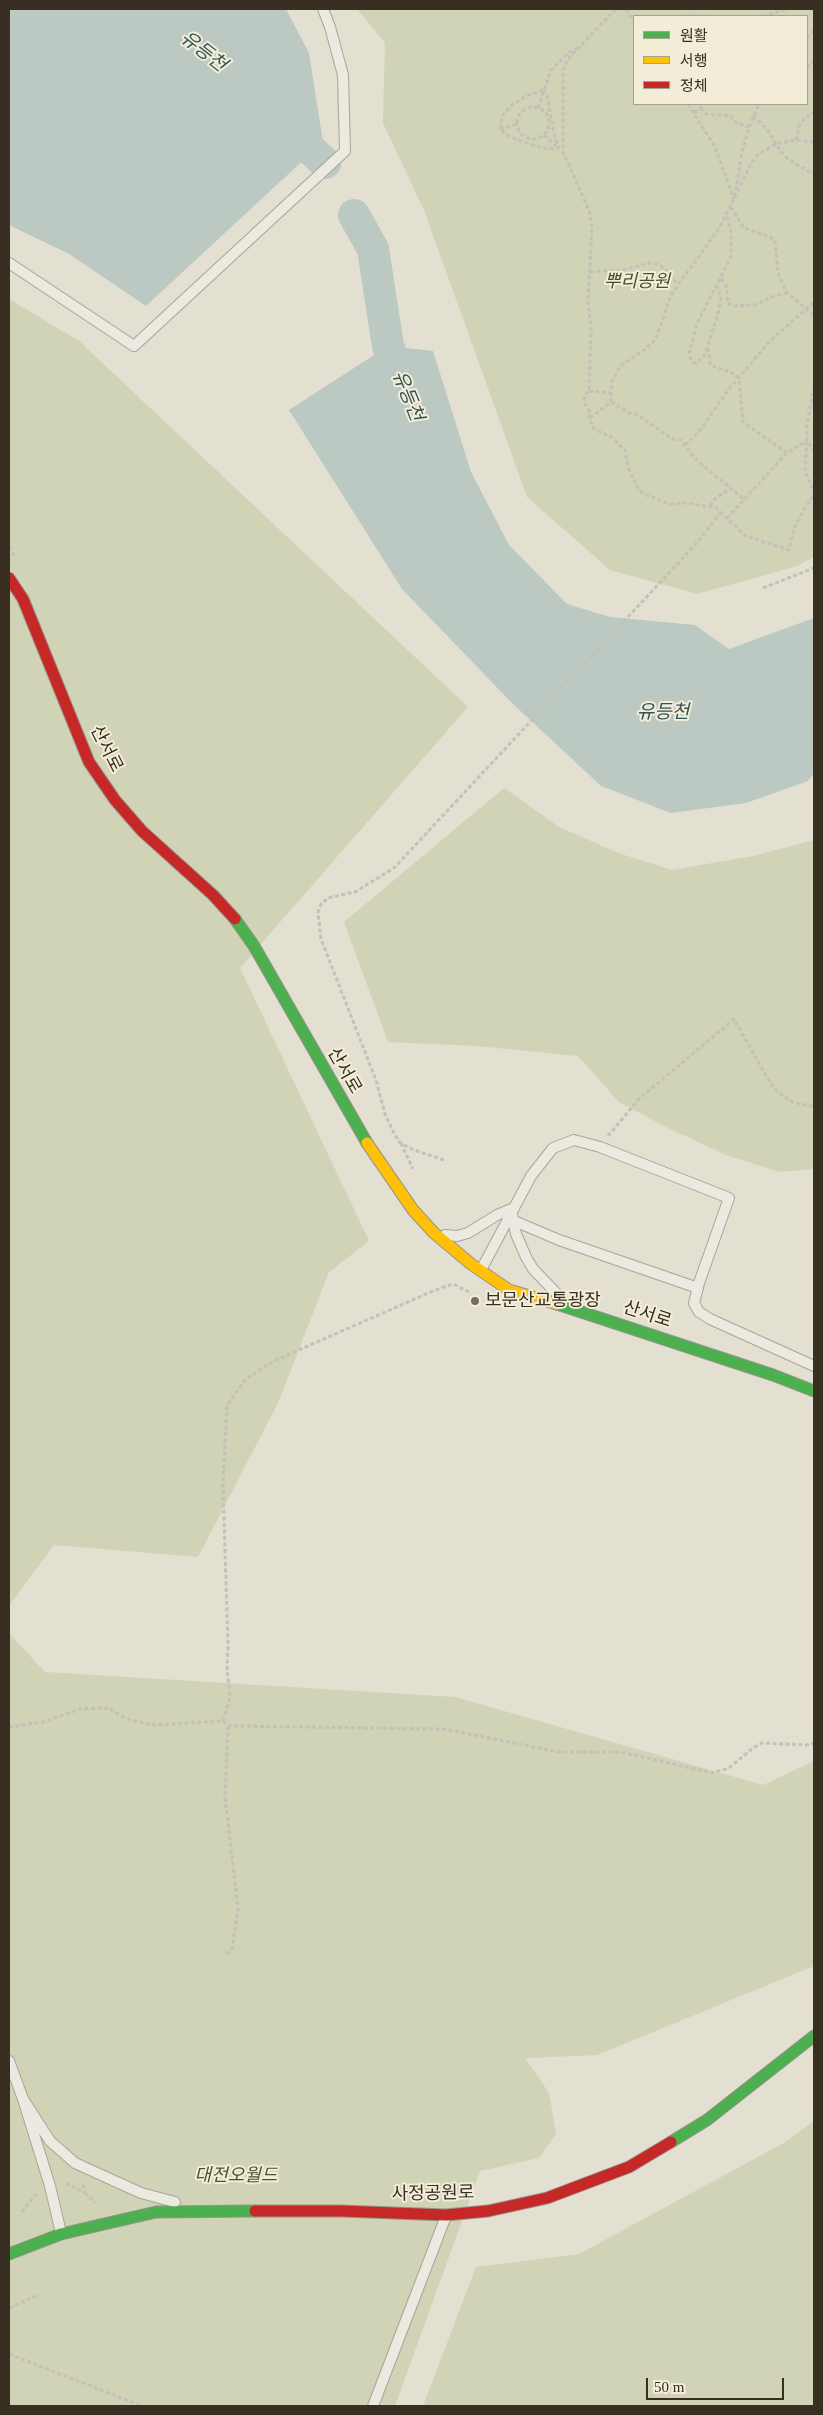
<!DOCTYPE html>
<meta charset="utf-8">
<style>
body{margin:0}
#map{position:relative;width:823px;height:2415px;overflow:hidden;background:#e3dfd1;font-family:"Times New Roman","Noto Sans KR",serif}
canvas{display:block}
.frame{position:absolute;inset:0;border:10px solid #382e21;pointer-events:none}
.legend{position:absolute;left:633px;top:15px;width:175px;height:90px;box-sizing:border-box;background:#f3edd8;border:1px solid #a8a18f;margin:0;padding:6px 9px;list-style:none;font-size:15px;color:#382e21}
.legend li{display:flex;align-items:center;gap:10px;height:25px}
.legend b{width:25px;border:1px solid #a8a18f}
.scale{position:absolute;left:646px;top:2378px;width:138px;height:22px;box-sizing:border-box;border:2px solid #382e21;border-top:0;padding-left:6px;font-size:15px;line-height:18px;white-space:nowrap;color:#382e21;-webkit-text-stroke:4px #f3edd8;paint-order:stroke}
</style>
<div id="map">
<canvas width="823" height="2415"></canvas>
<div class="frame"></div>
<ul class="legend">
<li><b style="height:6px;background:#4caf50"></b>원활</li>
<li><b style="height:6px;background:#ffc107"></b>서행</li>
<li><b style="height:6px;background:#c62828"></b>정체</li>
</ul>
<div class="scale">50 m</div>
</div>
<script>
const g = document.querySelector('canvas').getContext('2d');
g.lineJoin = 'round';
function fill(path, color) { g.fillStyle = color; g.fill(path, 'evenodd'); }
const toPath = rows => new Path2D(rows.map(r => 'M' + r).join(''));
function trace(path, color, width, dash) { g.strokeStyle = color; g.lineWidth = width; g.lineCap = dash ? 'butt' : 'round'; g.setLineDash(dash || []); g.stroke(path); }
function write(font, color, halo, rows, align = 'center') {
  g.font = font + ' "Times New Roman","Noto Sans KR",serif'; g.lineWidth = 4; g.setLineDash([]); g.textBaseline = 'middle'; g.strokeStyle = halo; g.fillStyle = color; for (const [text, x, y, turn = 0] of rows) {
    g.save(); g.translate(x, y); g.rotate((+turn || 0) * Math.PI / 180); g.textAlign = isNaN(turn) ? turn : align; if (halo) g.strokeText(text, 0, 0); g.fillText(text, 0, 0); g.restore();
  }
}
fill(toPath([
 [357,9,814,9,814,557,797,566,697,594,610,570,527,497,424,210,383,123,385,43],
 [634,16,807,16,807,104,634,104],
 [9,299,79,341,468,707,240,968,369,1241,329,1272,278,1403,198,1557,54,1545,9,1606],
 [504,788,559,827,618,853,672,870,753,856,814,840,814,1169,780,1172,726,1155,662,1125,619,1102,578,1056,477,1046,388,1042,344,922],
 [9,1633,45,1672,455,1697,763,1785,814,1761,814,1966,597,2055,525,2058,549,2093,556,2134,539,2158,480,2171,395,2406,9,2406],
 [814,2121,814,2406,423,2406,476,2267,579,2254,782,2144]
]), '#d0d3b5');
fill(toPath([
 [9,9,286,9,309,53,323,142,146,306,69,254,9,225],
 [388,346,433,351,471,472,509,545,567,604,610,617,695,625,729,649,814,618,814,773,808,781,746,803,671,813,601,786,512,703,402,589,289,410]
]), '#bbc9c2');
trace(toPath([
 [281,121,325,163],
 [354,215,373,249,388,346,402,387]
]), '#bbc9c2', 32);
const lane = toPath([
 [9,263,134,346,345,151,343,75,330,27,323,9],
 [512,1220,559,1240,698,1288],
 [445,1235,457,1236,468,1233,497,1215,511,1209,516,1234,526,1257,533,1269,559,1296],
 [481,1270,531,1176,553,1148,574,1140,600,1147,729,1198,699,1283,694,1303,699,1312,710,1319,814,1366],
 [9,2061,23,2099,50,2186,61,2233],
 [23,2099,50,2141,75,2163,141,2193,175,2202],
 [373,2406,446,2216]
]);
const fast = toPath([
 [235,919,254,946,367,1143],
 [557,1304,773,1375,814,1391],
 [671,2142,707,2120,814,2036],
 [9,2254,61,2234,156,2212,255,2211]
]);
const slow = toPath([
 [367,1143,413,1210,434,1233,471,1264,509,1290,557,1304]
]);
const jam = toPath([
 [9,578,23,599,89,762,115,800,142,831,213,895,235,919],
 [255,2211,342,2211,446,2215,488,2211,547,2198,629,2167,671,2142]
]);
trace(lane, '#a9a499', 12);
trace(fast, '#999489', 13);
trace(slow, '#999489', 13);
trace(jam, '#999489', 13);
trace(toPath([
 [616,9,568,59,563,70,563,152,590,213,592,229,588,299,591,330,589,391,585,395,584,402,590,412,589,418,594,429,611,437,625,450,628,467,638,488,644,494,670,504,687,503,716,508,746,536,789,550,795,527,803,511,814,495],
 [626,9,634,22],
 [812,9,814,9],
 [686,16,712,16],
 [763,16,788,9],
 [807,38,814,30],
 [807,68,814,61],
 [543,90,526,96,512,105,502,116,500,129,507,135,524,142,543,148,559,149],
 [543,90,547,96,554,134,559,149],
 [688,104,715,147,734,199],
 '517 123a16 16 0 1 1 32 0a16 16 0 1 1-32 0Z',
 [538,108,551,70,569,52,577,48],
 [701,108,706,114,731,116,733,121,749,127],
 [694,113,705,104],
 [753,116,766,128,782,153,789,160,814,174],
 [500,129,517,124],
 [544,135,558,148],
 [796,140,799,126,805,118,814,112],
 [735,197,742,152,749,127,759,104],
 [731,207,744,228,770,237,775,241,778,273,787,293,814,315],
 [590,272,622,270,651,263,660,265,678,284],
 [721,279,726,285,728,303,732,306,754,305,774,296,787,293],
 [717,285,721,297,718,314,704,356,696,363,692,362,689,354,697,323,731,257,731,232,727,216],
 [708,348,710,365,735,374,739,379,743,422,787,453],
 [814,386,807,424,807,441,814,451],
 [589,391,610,393],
 [611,402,629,413,638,415,672,439,681,440,692,455,702,465,745,500],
 [590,418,611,402,612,381,620,366,643,351,656,339,671,295,720,227,752,162,759,154,776,144,796,140,814,142],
 [807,441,805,471,814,492],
 [685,445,698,433,729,389,769,342,814,302],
 [710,506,716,498,731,488],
 [727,518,787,453,807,441],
 [9,547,15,557],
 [763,588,814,568],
 [608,1136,639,1099,734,1019,766,1076,777,1092,793,1102,814,1107],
 [401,1143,413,1169],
 [444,1160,414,1150,400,1143,394,1133,385,1114,376,1080,321,939,318,912,321,904,328,898,355,892,394,868,695,545,721,512],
 [223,1721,228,1726,444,1729,559,1752,621,1752,712,1773,729,1768,753,1748,762,1743,806,1745,814,1743],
 [9,1727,43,1722,80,1709,109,1708,126,1719,154,1725,223,1721,230,1698,227,1668,228,1648,223,1485,227,1405,246,1379,274,1361,435,1290,453,1284,469,1292],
 [227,1954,232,1950,238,1908,225,1798,228,1726],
 [66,2183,85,2193,82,2182],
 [85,2193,96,2203],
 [22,2212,37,2193],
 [9,2308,38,2295],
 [9,2354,142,2406]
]), '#c4c1b8', 3, [4, 2.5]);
trace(lane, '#ece9e1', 10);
trace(fast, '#4caf50', 11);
trace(slow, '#ffc107', 11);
trace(jam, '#c62828', 11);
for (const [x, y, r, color] of [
 [475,1301,5,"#746c5f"]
]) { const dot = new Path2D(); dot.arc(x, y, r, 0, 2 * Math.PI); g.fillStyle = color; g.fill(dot); trace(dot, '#f3edd8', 2); }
write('italic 18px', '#46532a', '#f3edd8', [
 ["뿌리공원",637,282],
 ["대전오월드",236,2176]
]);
write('18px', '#382e21', '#f3edd8', [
 ["산서로",106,749,63],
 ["산서로",344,1071,60],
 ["산서로",647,1315,18],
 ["사정공원로",433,2194,-1]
]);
write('18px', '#382e21', '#f3edd8', [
 ["보문산교통광장",485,1301]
], 'left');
write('italic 19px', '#325656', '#f3edd8', [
 ["유등천",203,52,38],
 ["유등천",407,396,68],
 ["유등천",663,713]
]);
</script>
